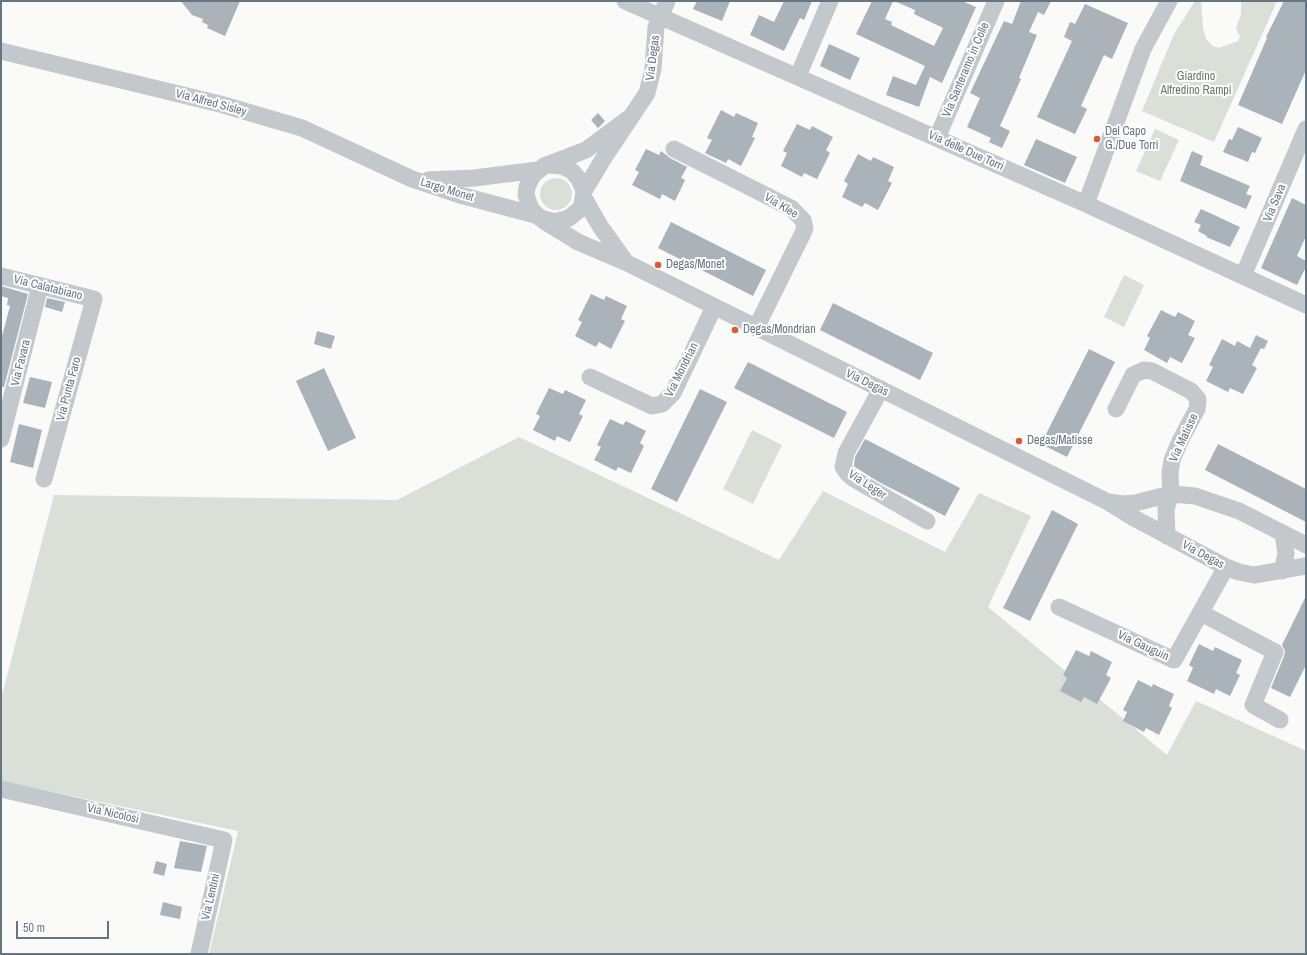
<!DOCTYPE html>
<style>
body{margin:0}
#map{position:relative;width:1307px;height:955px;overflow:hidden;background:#fafaf8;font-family:"Archivo Narrow",sans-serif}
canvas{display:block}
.frame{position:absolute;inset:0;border:2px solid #657683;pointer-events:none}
.scale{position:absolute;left:16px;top:921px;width:93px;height:18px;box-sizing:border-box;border:2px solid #657683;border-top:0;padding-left:5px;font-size:12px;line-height:14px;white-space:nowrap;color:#657683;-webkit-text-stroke:3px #fff;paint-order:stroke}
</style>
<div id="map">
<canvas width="1307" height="955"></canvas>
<div class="frame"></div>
<div class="scale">50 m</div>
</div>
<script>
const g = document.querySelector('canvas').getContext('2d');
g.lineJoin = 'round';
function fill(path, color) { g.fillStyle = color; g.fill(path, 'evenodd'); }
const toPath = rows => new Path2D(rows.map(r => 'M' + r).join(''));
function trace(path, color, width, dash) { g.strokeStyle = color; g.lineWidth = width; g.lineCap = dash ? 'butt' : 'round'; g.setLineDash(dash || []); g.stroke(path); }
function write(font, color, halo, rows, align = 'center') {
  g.font = font + ' "Archivo Narrow",sans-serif'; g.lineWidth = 4; g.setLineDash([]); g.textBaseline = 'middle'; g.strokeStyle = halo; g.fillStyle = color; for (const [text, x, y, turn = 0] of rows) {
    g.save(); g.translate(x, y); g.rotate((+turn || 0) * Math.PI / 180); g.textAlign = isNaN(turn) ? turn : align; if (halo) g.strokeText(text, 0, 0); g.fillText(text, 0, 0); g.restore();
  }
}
fill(toPath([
 [1195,1,1201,1,1203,28,1206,39,1213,46,1219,48,1238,41,1240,37,1236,28,1241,14,1241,1,1277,1,1214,142,1142,111,1174,34],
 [1155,129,1179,140,1160,181,1136,171],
 '540 194a16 16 0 1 1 32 0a16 16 0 1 1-32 0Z',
 [1124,275,1144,285,1124,327,1104,317],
 [752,430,782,445,753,504,723,489],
 [519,437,779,560,823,491,945,552,979,493,1031,516,988,607,1167,755,1196,701,1306,751,1306,954,209,954,238,831,1,781,1,699,54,495,397,500]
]), '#dadfd7');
fill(toPath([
 [181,1,240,1,225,36,207,28,208,25,202,22,203,19,192,15],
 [697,1,730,1,722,21,693,9],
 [784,1,812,1,804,20,800,18,784,51,750,35,759,15,774,22],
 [872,1,893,1,885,19,892,22,891,25,934,46,943,28,914,14,915,10,894,1,962,1,976,7,942,83,930,77,919,107,886,95,893,76,916,85,925,66,856,34],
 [1021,1,1051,1,1044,15,1038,12,1029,32,1037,35,1019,78,1021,79,1000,126,1010,131,1002,148,989,142,991,138,967,127,980,98,970,93,1004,21,1012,24],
 [1284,1,1306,1,1306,70,1282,124,1238,105,1267,38,1266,37],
 [1085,4,1128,23,1112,59,1104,55,1081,106,1087,109,1075,134,1037,117,1072,41,1064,37,1070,22,1075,24],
 [829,44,860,58,850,80,820,66],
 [721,110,734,117,736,113,758,123,752,137,755,138,741,166,728,159,726,163,705,153,712,140,707,138],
 [598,113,605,121,598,128,591,120],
 [797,124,810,130,812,126,833,137,826,150,830,153,817,179,804,173,802,177,781,166,787,153,783,151],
 [1238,127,1262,138,1255,153,1252,152,1248,162,1223,152,1229,139,1232,140],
 [1036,139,1077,157,1065,183,1024,165],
 [646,149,659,155,661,151,670,158,687,167,681,178,685,180,675,201,662,194,660,199,632,185,639,172,635,170],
 [1192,151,1203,156,1200,165,1250,186,1246,194,1252,196,1246,209,1180,181],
 [858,154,871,161,873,157,894,167,888,181,892,183,878,210,865,203,862,207,842,197,848,184,844,181],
 [1292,198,1306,205,1306,236,1297,256,1306,261,1306,267,1297,285,1261,268],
 [1201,209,1240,227,1230,247,1206,237,1207,236,1198,231,1201,225,1194,222],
 [671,222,766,270,753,296,658,248],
 [1,286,28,294,4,387,1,387,1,340,10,306,7,305,8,298,1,296],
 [591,294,604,300,606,296,627,306,621,319,625,321,611,349,599,342,596,347,575,336,582,322,578,320],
 [47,298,65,302,62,312,45,307],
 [833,303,933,353,920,380,820,330],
 [1161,310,1175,317,1178,312,1195,321,1188,335,1195,338,1182,363,1170,357,1167,363,1144,350,1150,338,1147,336],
 [317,331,335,336,331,349,314,344],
 [1256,335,1268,341,1264,349,1261,348,1252,365,1257,368,1243,394,1230,388,1228,392,1206,381,1213,367,1209,365,1222,339,1235,346,1237,341,1250,348],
 [1089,349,1115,362,1067,457,1041,444],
 [748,362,847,412,834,438,734,388],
 [324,368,356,438,328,451,296,381],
 [30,377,52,382,45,408,23,403],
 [549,388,563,394,565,390,586,400,579,414,583,416,570,442,557,436,555,441,533,430,540,416,536,414],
 [700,389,727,402,677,502,651,489],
 [610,419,623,425,626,421,646,431,640,443,644,446,631,473,618,467,616,471,594,460,601,447,597,445],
 [19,424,42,430,33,468,10,462],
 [865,439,960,488,945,516,877,481,855,467,854,465,855,457],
 [1218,444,1306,489,1306,522,1205,470],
 [1052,510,1078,524,1030,621,1003,608],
 [1306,596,1306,665,1290,697,1271,688,1284,656,1285,651,1282,645],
 [1199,644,1213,651,1215,647,1242,660,1236,673,1240,675,1230,696,1216,689,1214,694,1187,681,1193,668,1189,665],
 [1076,650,1089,656,1091,651,1112,662,1106,675,1111,678,1097,704,1084,697,1081,702,1060,691,1067,678,1063,675],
 [1138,680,1152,687,1153,684,1174,694,1169,706,1172,708,1159,735,1146,728,1144,732,1123,721,1127,712,1123,710],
 [180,841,207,846,201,872,174,868],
 [156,861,167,864,164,876,153,873],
 [163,902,182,907,180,919,160,915]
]), '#aab3b9');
trace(toPath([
 [625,1,1086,204,1306,305],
 [1,51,220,104,302,128,412,179,460,195,535,215],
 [798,76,830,1],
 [937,138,996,1],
 [674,149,791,208,803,220,805,228,803,233,756,328],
 [550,165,562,166,572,171,579,179,584,191,582,205,579,210,569,218,555,222,540,218,531,209,526,195,527,187,533,175,544,166,586,150,629,118],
 [428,180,474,178,538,170],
 [584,191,605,156,647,93,653,69,656,27,667,1],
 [584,198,600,226,625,261],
 [1086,204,1143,49,1169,1],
 [544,221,578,242,627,263,1108,502,1134,518,1226,567,1239,572,1254,575,1306,566],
 [1,276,94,299,44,479],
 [1243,276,1306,129],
 [590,377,652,406,662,404,673,393,714,307],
 [881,389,846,453,843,467,848,474,854,479,927,521],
 [1116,409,1133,375,1144,370,1152,371,1191,391,1198,399,1197,409,1180,441,1172,460,1170,473,1171,494,1166,509,1167,536],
 [1,439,40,286],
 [1109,502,1123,504,1135,503,1171,494,1195,496,1239,511,1306,545],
 [1282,571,1286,554,1283,533],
 [1059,607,1174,660,1226,567],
 [1201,613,1275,652,1253,705,1280,720],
 [1,789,224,840,199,954]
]), '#c3c8cc', 17);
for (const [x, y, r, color] of [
 [1097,139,4,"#e4572e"],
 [658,265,4,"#e4572e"],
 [735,330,4,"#e4572e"],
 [1019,441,4,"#e4572e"]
]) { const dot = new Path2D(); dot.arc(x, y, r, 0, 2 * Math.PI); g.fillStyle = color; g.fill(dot); trace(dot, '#fff', 1.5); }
write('12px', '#657683', '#fff', [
 ["Via Degas",653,58,-83],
 ["Via Santeramo in Colle",966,70,-67],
 ["Via Alfred Sisley",211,103,15],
 ["Via delle Due Torri",966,151,24],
 ["Largo Monet",447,190,17],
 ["Via Sava",1275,203,-67],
 ["Via Klee",781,206,31],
 ["Via Calatabiano",48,288,14],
 ["Via Favara",21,363,-76],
 ["Via Mondrian",682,370,-63],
 ["Via Degas",867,383,26],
 ["Via Punta Faro",69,389,-75],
 ["Via Matisse",1184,438,-65],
 ["Via Leger",867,485,33],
 ["Via Degas",1203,555,28],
 ["Via Gauguin",1143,646,25],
 ["Via Nicolosi",113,814,13],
 ["Via Lentini",211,897,-77]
]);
write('12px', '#687a64', '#fff', [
 ["Giardino",1196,77],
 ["Alfredino Rampi",1196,91]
]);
write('12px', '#657683', '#fff', [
 ["Del Capo",1105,132],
 ["G./Due Torri",1105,146],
 ["Degas/Monet",666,265],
 ["Degas/Mondrian",743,330],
 ["Degas/Matisse",1027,441]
], 'left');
</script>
